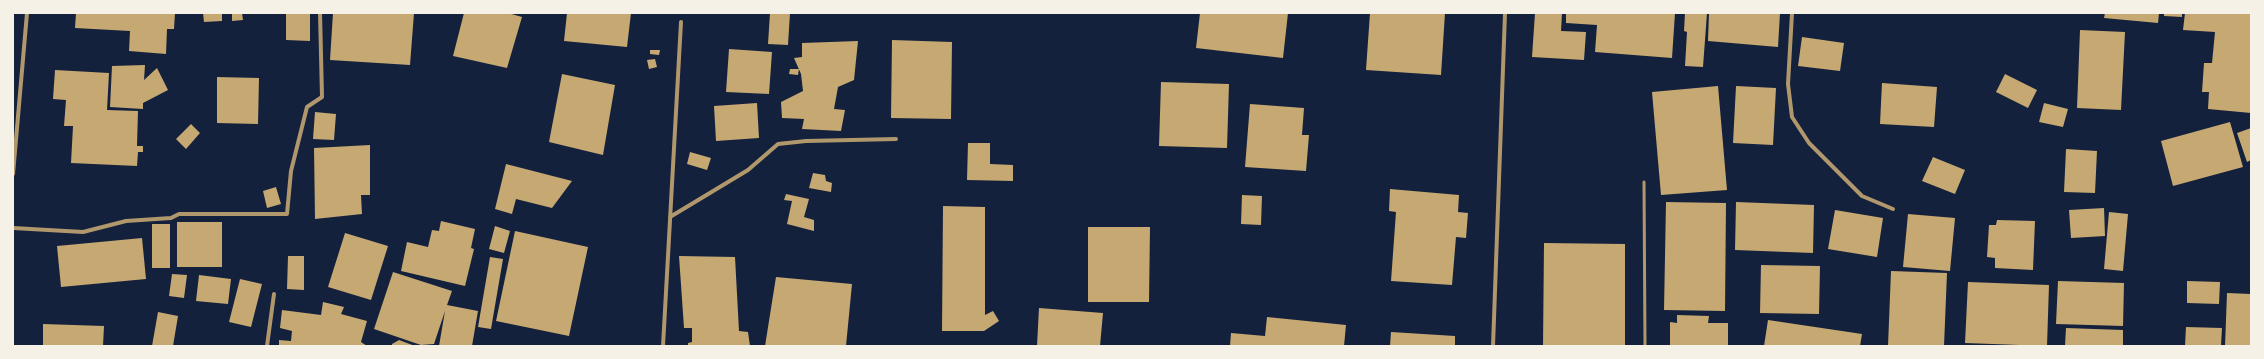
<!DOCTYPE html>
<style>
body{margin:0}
#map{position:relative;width:2264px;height:359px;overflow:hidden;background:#14213d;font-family:"Fira Sans",sans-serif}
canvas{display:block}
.frame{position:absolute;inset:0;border:14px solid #f6f1e7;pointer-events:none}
</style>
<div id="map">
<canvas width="2264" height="359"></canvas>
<div class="frame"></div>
</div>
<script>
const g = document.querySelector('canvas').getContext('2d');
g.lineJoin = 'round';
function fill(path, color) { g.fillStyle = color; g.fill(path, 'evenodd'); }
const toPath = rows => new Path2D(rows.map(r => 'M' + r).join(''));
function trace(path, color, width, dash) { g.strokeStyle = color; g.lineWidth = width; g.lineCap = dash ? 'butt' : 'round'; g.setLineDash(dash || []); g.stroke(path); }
fill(toPath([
 [76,13,175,13,174,29,167,29,166,54,129,51,130,31,75,28],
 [203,13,222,13,222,21,204,22],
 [232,13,242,13,243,20,232,21],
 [286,13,310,13,310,41,286,40],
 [333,13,414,13,410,65,330,60],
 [464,13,508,13,522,17,507,68,453,56],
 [567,13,631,13,627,47,564,41],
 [770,13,790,13,788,45,768,44],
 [1200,13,1288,13,1283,58,1196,48],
 [1370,13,1445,13,1441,75,1366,70],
 [1535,13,1562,13,1561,31,1586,32,1584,60,1532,57],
 [1566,13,1675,13,1672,58,1595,52,1597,25,1566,23],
 [1685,13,1707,13,1703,67,1685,66,1687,32,1684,31],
 [1709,13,1780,13,1778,47,1708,41],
 [2105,13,2159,13,2158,23,2104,18],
 [2164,13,2182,13,2182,17,2164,16],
 [2185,13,2251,13,2251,113,2208,109,2209,92,2202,92,2204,63,2212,63,2215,32,2183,30],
 [2080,30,2125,32,2121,110,2077,108],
 [1802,37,1844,43,1840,71,1798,66],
 [892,40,952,42,951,119,891,118],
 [858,41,854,80,838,87,834,109,845,110,841,131,802,129,804,119,782,118,781,102,803,91,801,74,794,58,802,57,802,43],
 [729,49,772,52,769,94,726,92],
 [650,50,660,50,659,55,650,54],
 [655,59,657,67,649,69,647,60],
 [145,65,144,80,157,68,168,90,143,103,143,109,110,107,112,66],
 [790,69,799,69,798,75,789,74],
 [55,70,109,73,107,110,138,111,137,146,143,146,143,152,138,152,137,166,71,163,73,126,64,126,66,100,53,99],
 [562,74,615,85,603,155,549,142],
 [2005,74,2037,90,2028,108,1996,92],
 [217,77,259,78,258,124,217,123],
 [1161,82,1229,84,1227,148,1159,146],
 [1882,83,1937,87,1934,127,1880,124],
 [1718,86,1727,190,1661,195,1652,92],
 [1736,86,1776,88,1773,145,1733,143],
 [757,103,759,138,716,141,714,106],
 [2044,103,2068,109,2063,127,2039,122],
 [1250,104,1304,108,1302,135,1309,135,1306,171,1245,167],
 [315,112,336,114,334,140,313,139],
 [2230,122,2243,167,2173,186,2161,141],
 [191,124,200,133,186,149,176,139],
 [2251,128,2251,160,2247,162,2237,133],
 [968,143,990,143,990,164,1013,165,1013,181,967,180],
 [370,145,370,195,361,195,362,214,315,219,314,148],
 [2066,149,2097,151,2095,193,2064,192],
 [690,152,711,158,707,170,687,164],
 [1933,157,1965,170,1955,194,1922,181],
 [506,164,572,181,552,208,516,199,512,214,495,209],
 [813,173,825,175,826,181,832,183,831,192,809,188],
 [276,187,281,204,267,208,263,191],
 [1390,189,1459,195,1458,212,1468,213,1466,238,1456,237,1452,285,1391,281,1396,212,1389,211],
 [786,194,809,199,804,217,814,220,814,231,787,224,792,201,784,200],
 [1242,195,1262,196,1261,225,1241,224],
 [1666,202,1726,203,1725,311,1664,310],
 [1736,202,1814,205,1813,253,1735,250],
 [943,206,985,207,985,315,993,311,999,321,984,331,942,331],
 [2104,208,2105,236,2071,238,2069,210],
 [1835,210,1883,218,1877,257,1828,249],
 [2109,212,2128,214,2123,271,2104,269],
 [1908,214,1955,218,1950,271,1903,267],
 [1997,220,2035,221,2033,270,1995,268,1995,258,1987,257,1989,225,1996,225],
 [441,221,475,229,471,248,474,249,465,286,401,271,407,242,428,247,432,230,439,231],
 [177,222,222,222,222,267,177,267],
 [152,224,170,224,170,268,152,268],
 [495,226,510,231,504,253,489,249],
 [1088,227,1150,227,1149,302,1088,302],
 [515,231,588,247,569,336,496,321],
 [345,233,388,246,371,300,328,287],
 [142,238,146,279,61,287,57,246],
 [1544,243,1625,244,1625,346,1543,346],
 [288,256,304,256,304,290,287,289],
 [679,256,735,257,739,331,748,332,750,346,688,346,688,343,692,342,692,328,684,328],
 [490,257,503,259,491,329,478,327],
 [1761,265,1820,266,1819,314,1760,313],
 [1891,271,1947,273,1944,346,1888,346],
 [393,272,452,291,447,305,478,311,472,346,439,346,445,311,434,344,421,345,374,329],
 [172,274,187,275,184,298,169,296],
 [199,275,231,279,228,304,196,301],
 [776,277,852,284,846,346,765,346],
 [240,279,262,284,251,327,229,322],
 [2058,281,2124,283,2123,326,2056,324],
 [2187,281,2220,282,2219,304,2187,303],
 [1968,282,2049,285,2047,346,1965,343],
 [2227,293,2251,294,2251,346,2225,346],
 [323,302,344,307,341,314,367,321,361,342,367,346,279,346,279,340,291,341,292,331,280,328,282,310,321,315],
 [1039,308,1103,313,1100,346,1037,346],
 [158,312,178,316,173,346,152,346],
 [1677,315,1709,316,1708,323,1728,323,1728,346,1670,346,1670,322,1677,323],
 [1267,317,1346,325,1344,346,1230,346,1231,333,1265,336],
 [1768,320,1862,334,1860,346,1764,346],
 [43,324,104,326,103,346,43,346],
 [2186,327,2222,328,2221,346,2185,346],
 [2066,328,2123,330,2123,346,2065,346],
 [1391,332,1455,336,1455,346,1390,346],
 [399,340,415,346,392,346,392,344]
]), '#c6a872');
trace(toPath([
 [1644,182,1645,346]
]), '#b1986c', 3);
trace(toPath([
 [1792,13,1788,84,1792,117,1809,143,1862,196,1893,209],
 [13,174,27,13],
 [670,217,748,170,778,144,806,141,896,139],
 [13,228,83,232,126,221,171,218,179,214,287,214,291,171,307,107,322,97,320,13],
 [267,346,274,294],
 [663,346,681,22],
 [1493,346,1505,13]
]), '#b1986c', 4);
</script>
